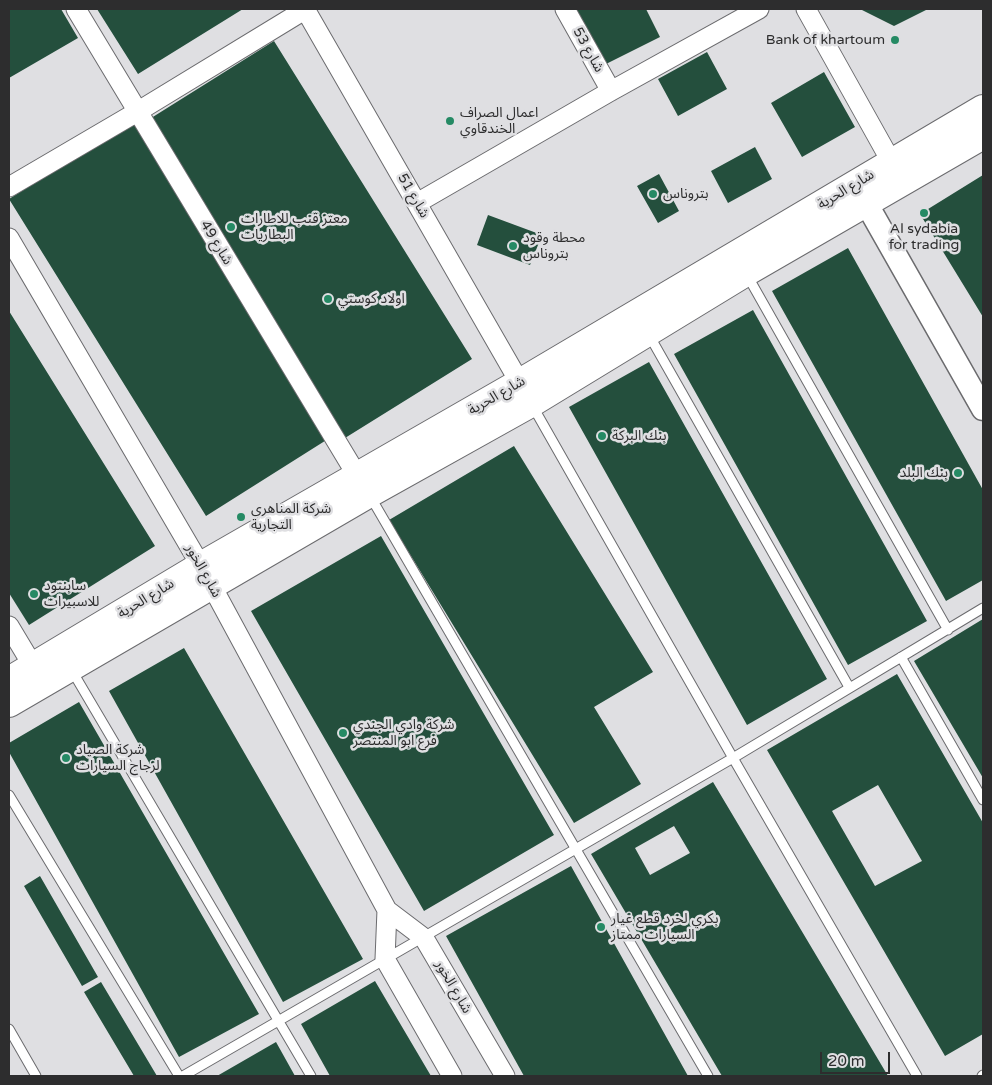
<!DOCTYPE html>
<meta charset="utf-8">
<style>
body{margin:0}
#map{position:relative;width:992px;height:1085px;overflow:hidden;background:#dfdfe2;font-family:"Varela Round",sans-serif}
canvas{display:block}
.frame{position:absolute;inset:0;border:10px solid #2d2d2e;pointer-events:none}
.scale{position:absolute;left:820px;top:1052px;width:70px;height:22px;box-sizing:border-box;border:2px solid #2d2d2e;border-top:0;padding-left:6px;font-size:15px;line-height:18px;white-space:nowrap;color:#2d2d2e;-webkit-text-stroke:4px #dfdfe2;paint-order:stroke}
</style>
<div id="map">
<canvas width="992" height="1085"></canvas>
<div class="frame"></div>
<div class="scale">20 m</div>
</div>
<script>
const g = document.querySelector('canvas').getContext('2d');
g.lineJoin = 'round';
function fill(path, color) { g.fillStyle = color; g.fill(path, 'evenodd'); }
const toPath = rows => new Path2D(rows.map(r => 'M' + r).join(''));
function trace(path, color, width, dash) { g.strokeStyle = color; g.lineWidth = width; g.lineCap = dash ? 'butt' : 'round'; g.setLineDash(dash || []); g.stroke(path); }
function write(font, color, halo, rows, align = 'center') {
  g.font = font + ' "Varela Round","Noto Sans Arabic",sans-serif'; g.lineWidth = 5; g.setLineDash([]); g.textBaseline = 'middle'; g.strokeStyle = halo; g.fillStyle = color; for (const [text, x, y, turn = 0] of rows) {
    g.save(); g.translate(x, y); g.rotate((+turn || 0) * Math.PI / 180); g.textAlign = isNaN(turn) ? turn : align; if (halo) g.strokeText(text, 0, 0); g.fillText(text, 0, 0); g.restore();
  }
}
fill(toPath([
 [9,9,61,9,78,38,9,78],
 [97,9,243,9,138,74],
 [576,9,646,9,660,37,604,65],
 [860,9,928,9,894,26],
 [274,41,472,359,345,438,148,120],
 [707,52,727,89,678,116,658,79],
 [824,72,855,127,802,157,771,103],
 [135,120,328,439,206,516,9,199],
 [755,147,772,179,728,203,711,171],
 [659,174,679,211,658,223,637,186],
 [983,175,983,317,920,214],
 [488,215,542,235,530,265,477,245],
 [848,248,983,490,983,580,946,601,772,291],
 [753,310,927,621,848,665,674,354],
 [9,311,155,546,29,625,9,593],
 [649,362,827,679,747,725,569,407],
 [514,446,653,672,594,707,641,784,574,823,389,520],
 [381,536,554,835,424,911,251,611],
 [983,619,983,778,914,661],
 [184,648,363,959,283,1002,109,691],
 [897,674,983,823,983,1034,945,1056,767,750],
 [878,785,922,861,875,886,832,811],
 [79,702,259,1014,179,1057,9,752,9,743],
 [713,782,888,1076,722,1076,591,854],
 [674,826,690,853,650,875,635,848],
 [571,866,688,1076,524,1076,446,936],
 [40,876,98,977,82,986,24,886],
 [375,981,431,1076,330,1076,301,1024],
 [101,982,157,1076,134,1076,84,992],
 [276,1042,295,1076,217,1076]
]), '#244f3d');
const service = toPath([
 [747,275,948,630],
 [649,335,849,687],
 [532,405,733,758,917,1076],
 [370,496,708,1076],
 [901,657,983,800],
 [71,669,311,1076],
 [9,795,179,1076],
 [9,1029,36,1076],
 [183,1076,733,758,983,608],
 [982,1076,983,1075]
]);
const minor = toPath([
 [76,9,358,477],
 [305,9,520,383],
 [565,9,611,91],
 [806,9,892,163],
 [9,187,137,112,306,9],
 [417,203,611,91,759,9],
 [9,238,201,566,387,910,424,938,505,1076],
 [9,626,33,666],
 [387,910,385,959,452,1076]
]);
const tertiary = toPath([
 [857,187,983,409]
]);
const primary = toPath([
 [9,681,201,566,520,383,983,109],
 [9,703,368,494,531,403,746,272,983,135]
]);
trace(service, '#6b6b6e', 11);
trace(minor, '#6b6b6e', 21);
trace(tertiary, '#6b6b6e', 25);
trace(primary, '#6b6b6e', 30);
trace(service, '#fff', 9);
trace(minor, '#fff', 19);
trace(tertiary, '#fff', 22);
trace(primary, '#fff', 28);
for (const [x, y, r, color] of [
 [895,40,5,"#258a64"],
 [450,121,5,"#258a64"],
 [653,194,5,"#258a64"],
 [924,213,5,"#258a64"],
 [231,227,5,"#258a64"],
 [513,246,5,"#258a64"],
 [328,299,5,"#258a64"],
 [602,436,5,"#258a64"],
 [958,473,5,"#258a64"],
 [241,517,5,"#258a64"],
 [34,594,5,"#258a64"],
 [343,733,5,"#258a64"],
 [66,758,5,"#258a64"],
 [601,927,5,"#258a64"]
]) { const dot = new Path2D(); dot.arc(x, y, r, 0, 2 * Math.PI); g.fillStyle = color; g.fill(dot); trace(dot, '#dfdfe2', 2); }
write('14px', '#2d2d2e', '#dfdfe2', [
 ["Bank of khartoum",885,40,"right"],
 ["اعمال الصراف",460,113],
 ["الخندقاوي",460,129],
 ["بتروناس",663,194],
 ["معتز قنب للاطارات",241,219],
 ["البطاريات",241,235],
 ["Al sydabia",924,229,"center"],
 ["for trading",924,245,"center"],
 ["محطة وقود",523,238],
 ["بتروناس",523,254],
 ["اولاد كوستي",338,299],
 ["بنك البركة",612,436],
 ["بنك البلد",948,473,"right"],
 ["شركة المناهري",251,509],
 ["التجارية",251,525],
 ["سابنتود",44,586],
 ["للاسبيرات",44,602],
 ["شركة وادي الجندي",353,725],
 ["فرع ابو المنتصر",353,741],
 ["شركة الصياد",76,750],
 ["لزجاج السيارات",76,766],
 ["بكري لخرد قطع غيار",611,919],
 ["السيارات ممتاز",611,935]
], 'left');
write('14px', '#2d2d2e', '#dfdfe2', [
 ["شارع 53",588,50,61],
 ["شارع الحرية",846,190,-31],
 ["شارع 51",413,196,60],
 ["شارع 49",216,243,59],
 ["شارع الحرية",497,396,-30],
 ["شارع الخور",203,571,61],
 ["شارع الحرية",146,599,-31],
 ["شارع الخور",453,987,60]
]);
</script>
